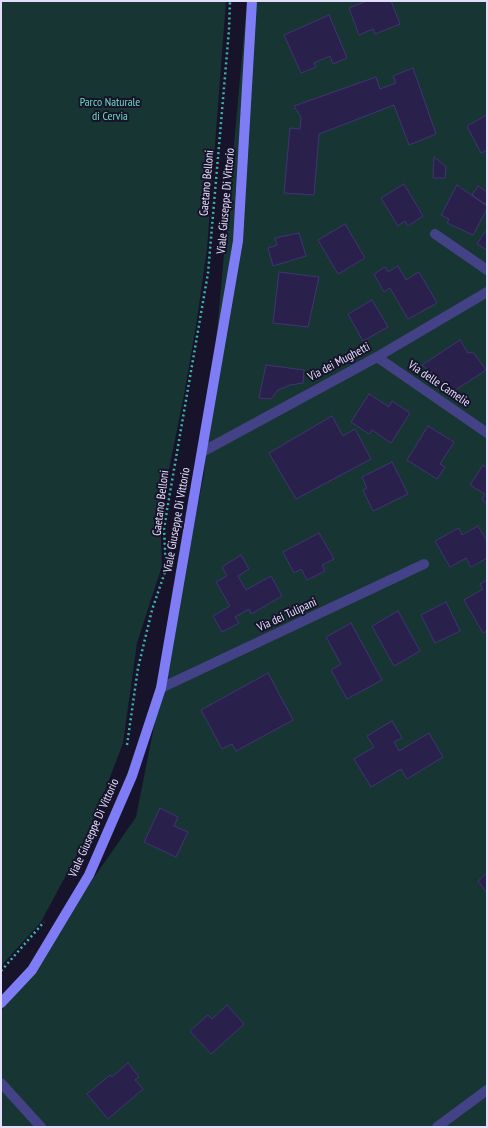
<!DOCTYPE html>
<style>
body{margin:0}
#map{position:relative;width:488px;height:1128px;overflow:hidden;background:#17132b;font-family:"PT Sans Narrow",sans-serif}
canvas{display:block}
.frame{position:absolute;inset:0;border:2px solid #e2dffd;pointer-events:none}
</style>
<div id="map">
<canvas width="488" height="1128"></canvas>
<div class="frame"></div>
</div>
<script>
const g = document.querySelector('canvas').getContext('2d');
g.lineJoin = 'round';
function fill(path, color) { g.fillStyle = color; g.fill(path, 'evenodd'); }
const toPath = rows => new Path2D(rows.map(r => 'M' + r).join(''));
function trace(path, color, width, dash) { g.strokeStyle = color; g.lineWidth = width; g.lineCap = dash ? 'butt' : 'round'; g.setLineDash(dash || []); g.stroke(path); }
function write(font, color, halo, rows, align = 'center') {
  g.font = font + ' "PT Sans Narrow",sans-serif'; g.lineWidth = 4; g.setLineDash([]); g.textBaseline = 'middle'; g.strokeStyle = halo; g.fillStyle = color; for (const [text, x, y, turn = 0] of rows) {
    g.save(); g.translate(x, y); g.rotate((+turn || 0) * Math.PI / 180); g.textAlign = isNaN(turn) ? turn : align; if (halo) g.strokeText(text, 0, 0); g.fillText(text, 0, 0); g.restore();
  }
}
fill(toPath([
 [1,1,226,1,207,249,196,326,184,395,160,514,162,566,137,643,123,743,90,830,41,922,1,966],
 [247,1,487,1,487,1127,1,1127,1,1011,136,817,204,474]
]), '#173533');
const building = toPath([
 [367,1,391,1,400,24,375,34,373,29,359,35,349,8,367,1],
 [329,15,347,58,333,64,330,56,314,63,316,67,301,73,284,35,329,15],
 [413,68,436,134,409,145,394,105,319,134,314,195,284,193,290,128,300,129,301,117,294,106,376,77,380,89,396,83,393,76,413,68],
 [487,115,487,150,481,153,467,126,487,115],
 [434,157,446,167,445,178,433,178,434,157],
 [404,184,423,216,408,226,405,221,398,226,381,198,404,184],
 [457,185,487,206,487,209,473,235,447,223,449,219,441,215,457,185],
 [478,186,487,192,487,201,485,204,472,195,478,186],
 [345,224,365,258,338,274,318,240,345,224],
 [487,229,487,250,477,244,487,229],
 [299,233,306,256,273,266,268,248,277,245,275,238,299,233],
 [398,266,406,280,419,272,437,303,408,319,390,288,384,292,374,274,385,267,388,272,398,266],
 [279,272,319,277,308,327,273,323,279,272],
 [372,300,388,327,363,341,348,314,372,300],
 [460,340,468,353,473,352,486,370,454,391,422,365,460,340],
 [266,365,304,370,303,383,290,385,278,390,271,399,259,398,266,365],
 [369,394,389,407,392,401,410,413,391,443,372,430,369,434,351,422,369,394],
 [332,416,343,436,355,429,371,459,296,499,269,453,332,416],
 [428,426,454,442,440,464,445,467,437,479,407,460,428,426],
 [392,462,408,494,373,511,363,490,367,488,362,477,392,462],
 [483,465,487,468,487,503,482,500,485,494,470,485,483,465],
 [478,526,487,541,487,558,471,567,466,558,450,567,435,541,459,528,462,535,478,526],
 [319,533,334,559,322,565,325,571,307,580,301,569,294,573,283,552,319,533],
 [241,555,249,569,238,576,246,590,271,576,282,596,251,614,249,609,235,617,239,623,222,632,213,616,230,606,216,582,227,576,222,567,241,555],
 [487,580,487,631,483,633,464,600,483,589,480,584,487,580],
 [446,602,460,631,435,643,421,615,446,602],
 [398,611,420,651,394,666,372,626,398,611],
 [351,623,382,680,347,699,331,670,341,664,326,637,351,623],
 [268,673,293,720,236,751,232,744,222,749,201,710,268,673],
 [392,721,402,738,394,742,399,751,429,733,443,757,407,779,401,769,371,787,354,759,374,747,367,736,392,721],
 [160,808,178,817,174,826,188,832,176,857,144,842,160,808],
 [487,873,487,893,478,881,487,873],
 [227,1005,244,1024,211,1054,190,1031,208,1015,212,1019,227,1005],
 [128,1063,139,1077,135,1080,143,1089,108,1119,87,1094,110,1075,112,1077,128,1063]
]);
fill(building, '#29204b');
trace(building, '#403475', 1);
trace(toPath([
 [127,745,138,668,152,610,166,569,164,529,167,510,208,273,229,30,230,1],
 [1,971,44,922]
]), '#3ab6ae', 2.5, [2, 3]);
trace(toPath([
 [435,234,487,270],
 [377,357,487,433],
 [202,452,377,357,487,292],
 [161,688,424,564],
 [1,1083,41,1127],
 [437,1127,487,1090]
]), '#444286', 10);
trace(toPath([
 [1,1003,32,970,89,875,132,776,161,688,238,241,252,1]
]), '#7f7df6', 10);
write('12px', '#6edabe', '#17132b', [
 ["Parco Naturale",110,103],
 ["di Cervia",110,117]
]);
write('12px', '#e2dffd', '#17132b', [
 ["Gaetano Belloni",207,183,-85],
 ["Viale Giuseppe Di Vittorio",226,201,-85],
 ["Via dei Mughetti",339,362,-28],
 ["Via delle Camelie",439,384,34],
 ["Gaetano Belloni",161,503,-83],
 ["Viale Giuseppe Di Vittorio",177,520,-80],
 ["Via dei Tulipani",287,615,-25],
 ["Viale Giuseppe Di Vittorio",94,828,-66]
]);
</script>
